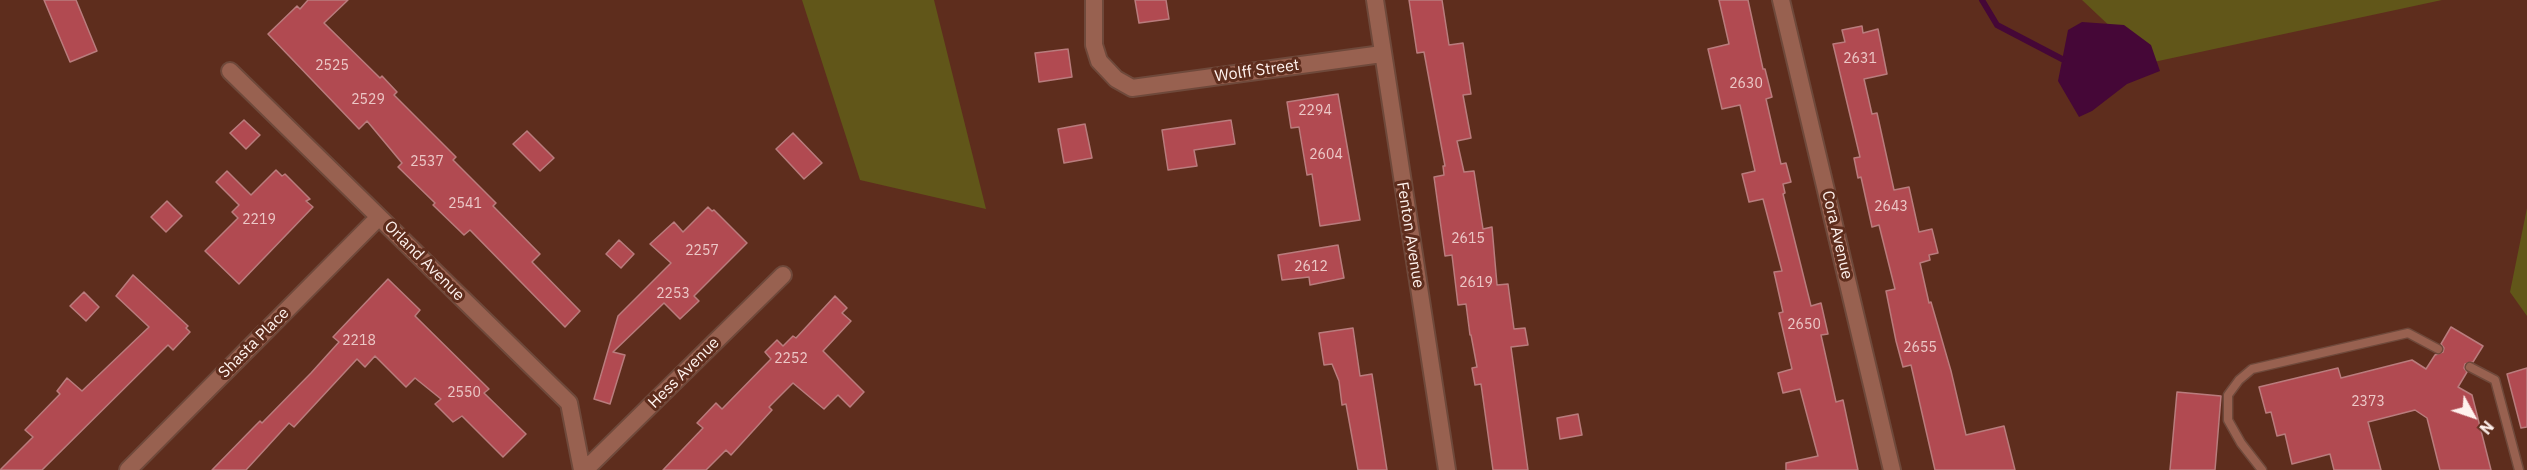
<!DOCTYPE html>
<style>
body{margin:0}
#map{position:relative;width:2527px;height:470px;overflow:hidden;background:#5e2d1d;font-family:"IBM Plex Sans",sans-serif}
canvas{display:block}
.north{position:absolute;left:2443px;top:386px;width:60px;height:60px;-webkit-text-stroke:4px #5e2d1d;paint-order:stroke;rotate:130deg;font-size:16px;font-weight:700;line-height:24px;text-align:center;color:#fff2ee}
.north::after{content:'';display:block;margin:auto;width:21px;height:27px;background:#fff2ee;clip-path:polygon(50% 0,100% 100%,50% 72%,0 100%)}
</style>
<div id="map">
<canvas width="2527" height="470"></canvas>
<div class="north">N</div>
</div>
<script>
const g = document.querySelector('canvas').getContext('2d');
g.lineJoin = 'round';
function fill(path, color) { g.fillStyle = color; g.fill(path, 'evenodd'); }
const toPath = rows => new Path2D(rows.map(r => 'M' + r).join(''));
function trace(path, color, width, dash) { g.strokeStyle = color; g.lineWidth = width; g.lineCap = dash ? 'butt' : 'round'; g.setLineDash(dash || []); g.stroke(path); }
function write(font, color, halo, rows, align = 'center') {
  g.font = font + ' "IBM Plex Sans",sans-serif'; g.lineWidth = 6; g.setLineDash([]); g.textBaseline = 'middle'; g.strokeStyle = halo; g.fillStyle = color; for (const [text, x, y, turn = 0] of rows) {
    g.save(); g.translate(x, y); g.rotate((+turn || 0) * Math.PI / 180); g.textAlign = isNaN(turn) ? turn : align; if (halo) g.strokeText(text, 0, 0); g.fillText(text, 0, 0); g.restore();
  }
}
fill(toPath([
 [802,0,934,0,986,209,860,180],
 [2082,0,2442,0,2149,63],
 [2527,208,2527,316,2510,292]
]), '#615619');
fill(toPath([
 [2082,22,2124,25,2151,45,2160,71,2127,84,2092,111,2079,117,2058,81,2068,30]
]), '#450737');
trace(toPath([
 [1982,0,1997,25,2062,59]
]), '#450737', 6);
const building = toPath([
 [44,0,76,0,97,51,70,62,44,0],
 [308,0,348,0,324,23,380,78,382,76,397,92,394,95,456,157,453,160,496,203,493,206,540,254,532,262,580,311,565,327,470,230,464,235,433,205,435,203,398,167,402,163,367,121,359,129,268,34,297,6,300,9,308,0],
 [1135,0,1166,0,1169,19,1139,23,1135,0],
 [1409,0,1442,0,1449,45,1463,43,1471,94,1463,95,1471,138,1457,141,1464,172,1474,171,1483,229,1492,227,1497,285,1508,284,1514,329,1525,328,1528,345,1511,347,1528,470,1493,470,1481,384,1475,385,1472,368,1477,367,1471,335,1470,335,1466,304,1458,305,1452,255,1445,256,1434,177,1444,175,1443,166,1445,166,1424,52,1417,53,1409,0],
 [1719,0,1748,0,1763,69,1765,69,1772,97,1766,99,1781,164,1786,163,1791,182,1783,184,1785,193,1783,194,1811,306,1821,303,1828,334,1821,335,1836,402,1843,400,1858,470,1786,470,1786,463,1818,456,1800,389,1783,393,1778,373,1792,369,1779,313,1783,312,1774,272,1782,271,1763,199,1749,202,1742,174,1755,171,1740,105,1722,109,1708,49,1729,44,1719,0],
 [1862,26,1863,33,1878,29,1887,74,1864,79,1872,114,1877,113,1894,190,1909,187,1919,232,1932,229,1938,253,1929,255,1930,260,1920,263,1929,303,1931,302,1951,371,1966,435,2004,426,2015,470,1935,470,1911,365,1903,367,1896,341,1886,291,1895,289,1879,225,1872,227,1861,177,1858,178,1854,158,1860,157,1833,44,1845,42,1842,30,1862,26],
 [1068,49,1072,77,1039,82,1035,53,1068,49],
 [1338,94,1360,220,1320,226,1312,174,1307,175,1299,127,1291,128,1287,102,1338,94],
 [244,120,260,135,246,149,230,133,244,120],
 [1231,120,1235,144,1194,150,1197,166,1168,170,1162,130,1231,120],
 [1085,124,1092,158,1064,163,1058,129,1085,124],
 [527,131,554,158,540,171,513,144,527,131],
 [793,133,822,163,804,179,776,149,793,133],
 [276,170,282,176,285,174,310,199,306,201,313,207,239,284,205,251,238,218,232,212,239,205,216,182,227,171,251,195,276,170],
 [167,201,182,216,166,232,151,217,167,201],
 [708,207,712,211,714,210,747,243,694,296,699,301,680,319,664,303,613,352,625,355,610,404,594,399,618,316,671,263,650,244,674,222,683,232,708,207],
 [619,240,634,254,621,268,606,254,619,240],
 [1338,245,1344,278,1310,285,1309,277,1282,280,1278,255,1338,245],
 [133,275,188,326,186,328,190,332,173,350,168,345,42,470,0,470,33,437,25,430,60,394,57,391,67,378,82,391,149,327,116,296,133,275],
 [388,279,420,310,415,316,489,389,484,393,526,434,503,457,462,416,453,422,435,404,441,399,415,378,406,387,375,356,365,367,357,359,294,427,289,423,246,470,212,470,254,427,260,421,262,423,311,373,339,342,333,337,388,279],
 [84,292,99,307,86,321,70,306,84,292],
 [835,296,847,308,842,313,851,321,823,351,864,392,850,407,838,395,824,409,793,383,769,407,772,410,731,455,726,450,706,470,663,470,703,428,697,423,716,403,722,409,771,359,765,352,777,340,783,346,793,336,796,338,835,296],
 [2451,327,2483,346,2473,362,2465,364,2464,368,2467,372,2458,387,2472,395,2491,470,2440,470,2427,418,2415,410,2368,422,2381,470,2334,470,2330,454,2292,464,2285,434,2277,436,2271,412,2266,413,2259,387,2338,368,2341,378,2412,360,2426,369,2435,355,2443,352,2444,348,2441,344,2451,327],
 [1353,328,1360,376,1372,374,1387,470,1358,470,1346,404,1342,405,1339,381,1332,364,1324,365,1319,333,1353,328],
 [2527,368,2527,427,2521,428,2507,374,2527,368],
 [2177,392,2221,396,2215,470,2170,470,2177,392],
 [1578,414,1582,435,1560,439,1557,418,1578,414]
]);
fill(building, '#b14a51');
trace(building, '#b97c7d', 1.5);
const service = toPath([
 [2470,367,2495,380,2519,470],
 [2262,470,2241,443,2228,420,2228,395,2239,380,2252,369,2408,333,2438,349]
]);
const minor = toPath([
 [1094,0,1094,45,1099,61,1116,79,1132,88,1382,54],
 [1375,0,1447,470],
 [1781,0,1892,470],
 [230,71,569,403,582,470],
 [128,470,379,217],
 [585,470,783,275]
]);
trace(service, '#6f493b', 11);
trace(minor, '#6f493b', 20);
trace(service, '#986150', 8);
trace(minor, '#986150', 16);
write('14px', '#ecc8c7', null, [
 ["2631",1860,59],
 ["2525",332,66],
 ["2630",1746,84],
 ["2529",368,100],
 ["2294",1315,111],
 ["2604",1326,155],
 ["2537",427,162],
 ["2541",465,204],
 ["2643",1891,207],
 ["2219",259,220],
 ["2615",1468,239],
 ["2257",702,251],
 ["2612",1311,267],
 ["2619",1476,283],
 ["2253",673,294],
 ["2650",1804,325],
 ["2218",359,341],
 ["2655",1920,348],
 ["2252",791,359],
 ["2550",464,393],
 ["2373",2368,402]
]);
write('16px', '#fff2ee', '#5e2d1d', [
 ["Wolff Street",1257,71,-8],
 ["Fenton Avenue",1410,235,81],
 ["Cora Avenue",1837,235,77],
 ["Orland Avenue",424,261,45],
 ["Shasta Place",254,343,-45],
 ["Hess Avenue",684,373,-45]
]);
</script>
